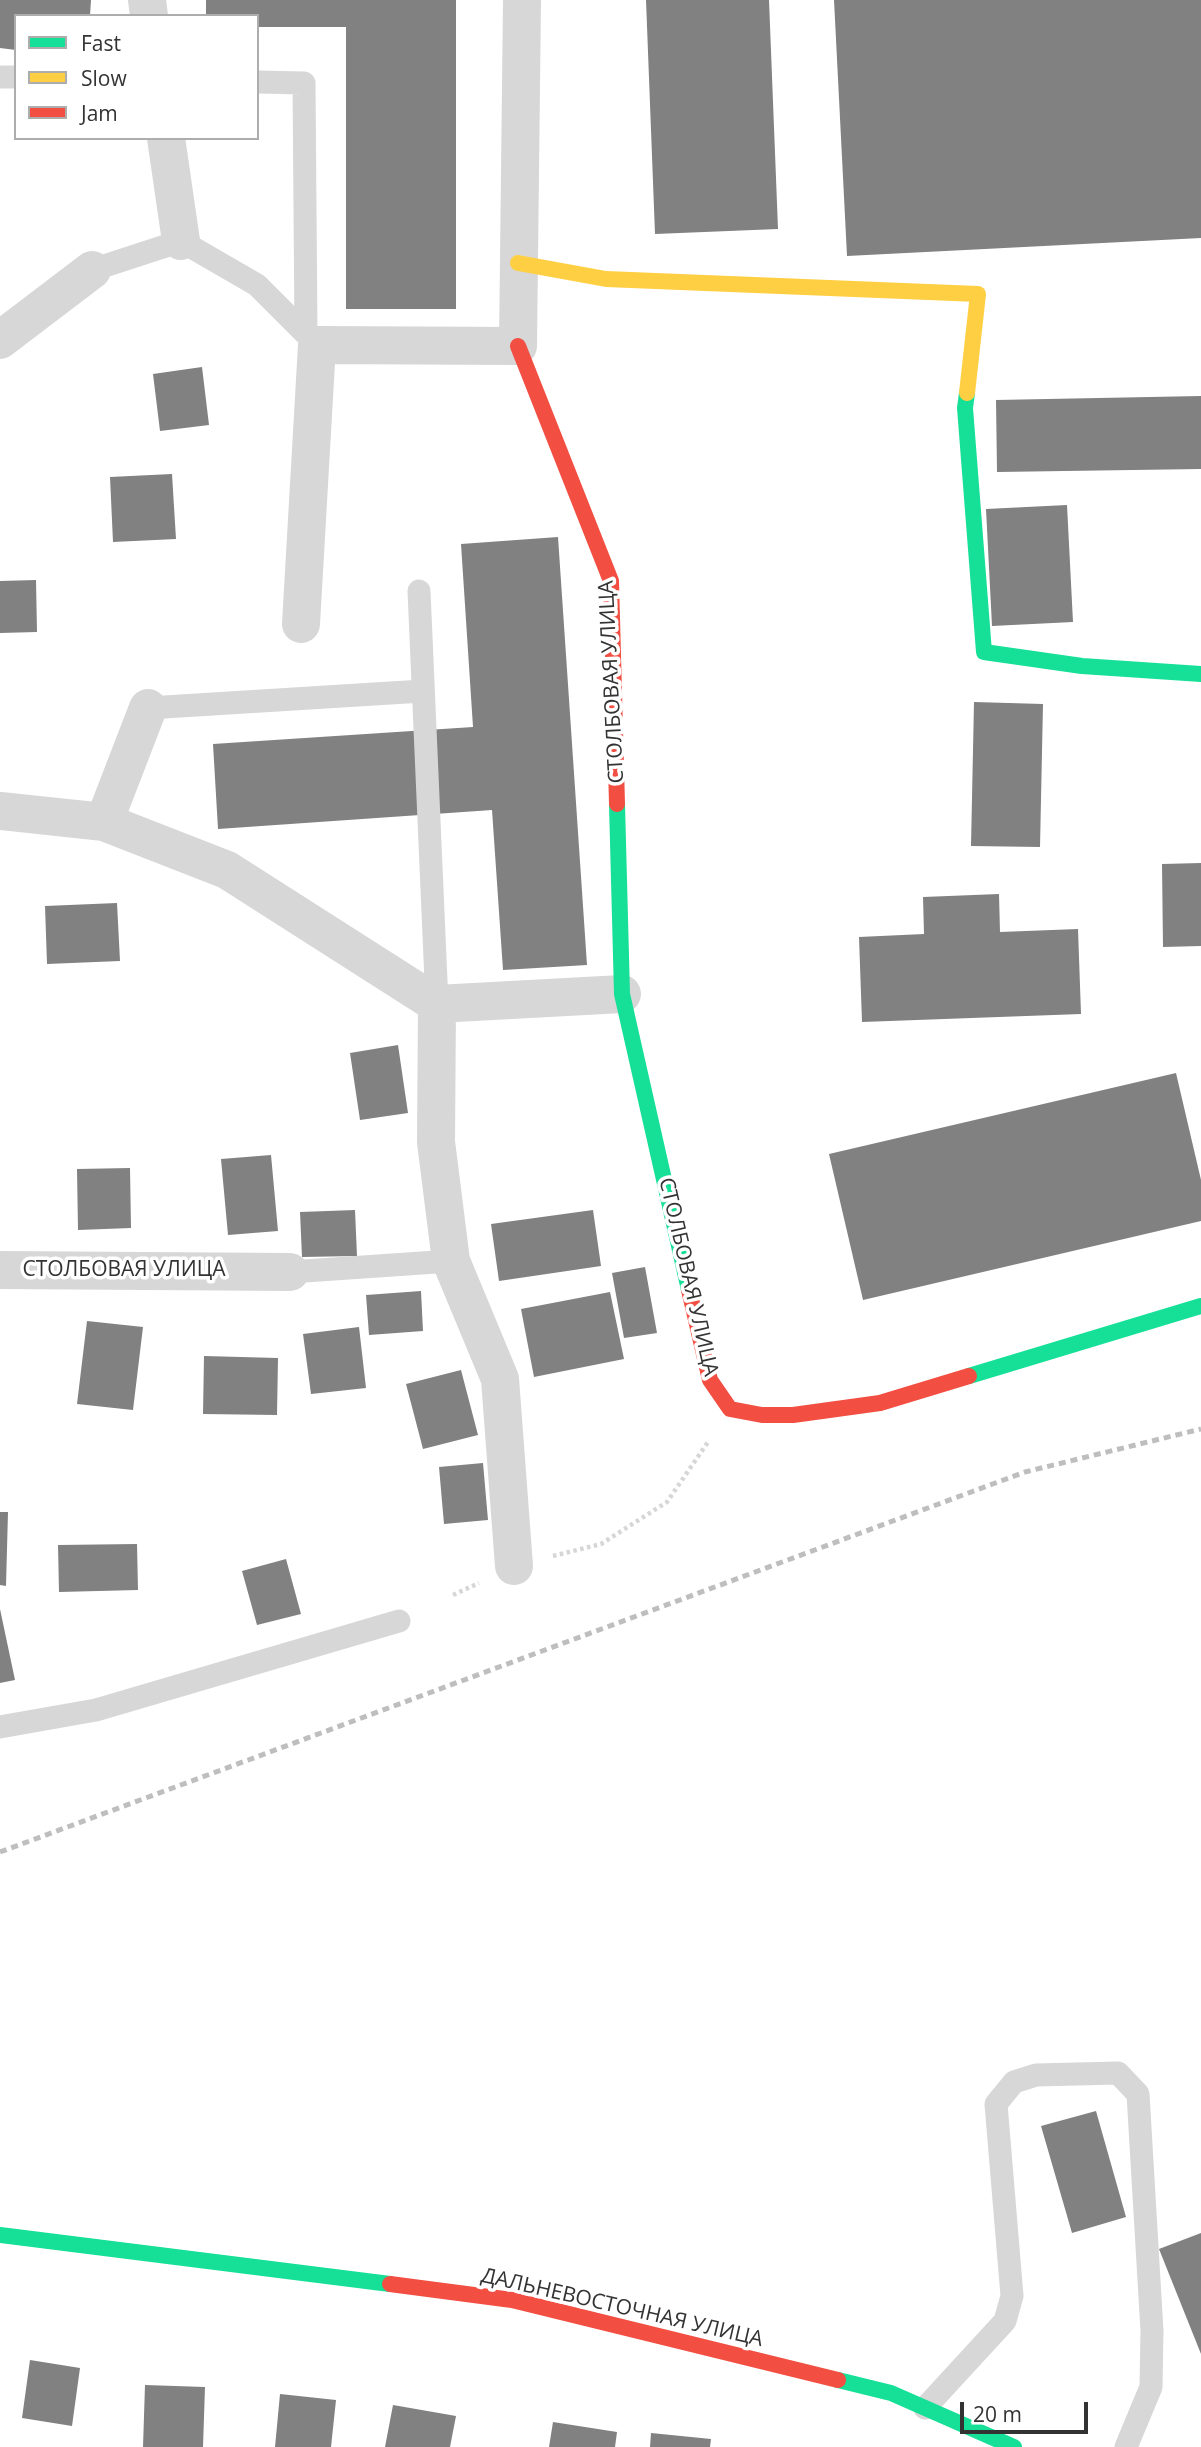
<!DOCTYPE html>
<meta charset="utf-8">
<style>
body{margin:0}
#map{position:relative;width:1201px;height:2447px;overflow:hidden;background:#fff;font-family:"Open Sans",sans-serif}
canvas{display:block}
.legend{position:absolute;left:14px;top:14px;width:245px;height:126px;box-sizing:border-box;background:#fff;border:2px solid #adadad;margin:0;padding:9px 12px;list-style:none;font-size:21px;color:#333}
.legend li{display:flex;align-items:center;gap:14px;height:35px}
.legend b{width:35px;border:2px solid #adadad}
.scale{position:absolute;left:960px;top:2402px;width:128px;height:32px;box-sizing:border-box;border:4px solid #333;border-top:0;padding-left:9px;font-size:21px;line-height:24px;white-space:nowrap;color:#333;-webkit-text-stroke:5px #fff;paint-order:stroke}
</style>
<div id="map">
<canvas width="1201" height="2447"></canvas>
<ul class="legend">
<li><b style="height:9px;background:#16e098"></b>Fast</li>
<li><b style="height:9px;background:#ffcf43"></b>Slow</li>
<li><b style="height:9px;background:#f24e42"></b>Jam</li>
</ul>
<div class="scale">20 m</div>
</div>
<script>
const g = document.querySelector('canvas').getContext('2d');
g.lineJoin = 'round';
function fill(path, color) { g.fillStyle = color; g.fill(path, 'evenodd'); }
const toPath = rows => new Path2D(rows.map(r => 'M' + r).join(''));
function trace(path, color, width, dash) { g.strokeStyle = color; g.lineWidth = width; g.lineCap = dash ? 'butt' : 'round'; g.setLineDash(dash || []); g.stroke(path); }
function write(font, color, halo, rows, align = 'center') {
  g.font = font + ' "Open Sans",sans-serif'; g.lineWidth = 7; g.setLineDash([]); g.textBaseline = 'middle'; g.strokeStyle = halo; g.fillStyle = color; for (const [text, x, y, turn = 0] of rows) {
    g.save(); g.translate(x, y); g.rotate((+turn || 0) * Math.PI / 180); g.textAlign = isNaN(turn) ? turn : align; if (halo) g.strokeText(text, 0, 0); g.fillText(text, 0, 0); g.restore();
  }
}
fill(toPath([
 [0,0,91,0,90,16,16,16,16,50,0,48],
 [206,0,456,0,456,309,346,309,346,27,257,27,257,16,206,16],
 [646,0,769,0,778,229,655,234],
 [834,0,1201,0,1201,238,847,256],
 [202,367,209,425,160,431,153,374],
 [1201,396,1201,469,997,472,996,400],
 [172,474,176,539,113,542,110,477],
 [1067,505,1073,622,992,626,986,509],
 [558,537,587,965,503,970,492,810,218,829,213,744,473,727,461,544],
 [36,580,37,632,0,633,0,581],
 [974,702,1043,704,1040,847,971,846],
 [1201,863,1201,946,1163,947,1162,864],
 [999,894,1000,932,1078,929,1081,1014,862,1022,859,937,924,934,923,897],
 [117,903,120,961,47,964,45,906],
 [398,1045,408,1113,360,1120,350,1053],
 [1176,1073,1201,1180,1201,1221,863,1300,829,1154],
 [271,1155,278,1231,228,1235,221,1159],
 [130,1168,131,1228,78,1230,77,1169],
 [355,1210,357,1256,302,1257,300,1212],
 [593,1210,601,1266,499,1281,491,1224],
 [645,1267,657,1333,624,1338,612,1273],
 [421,1291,423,1331,369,1335,366,1295],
 [610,1292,624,1359,534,1377,521,1309],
 [87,1321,143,1327,133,1410,77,1404],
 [359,1327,366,1388,311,1394,303,1334],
 [204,1356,278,1358,277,1415,203,1414],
 [461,1370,478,1435,423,1449,406,1384],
 [483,1463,488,1520,444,1524,439,1467],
 [0,1512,8,1512,6,1586,0,1585],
 [137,1544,138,1590,59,1592,58,1545],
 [286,1559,301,1614,257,1625,242,1571],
 [0,1609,15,1680,0,1683],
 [1096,2111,1126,2217,1072,2233,1041,2126],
 [1201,2233,1201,2354,1159,2249],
 [30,2360,80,2368,72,2426,22,2418],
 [145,2385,205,2387,203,2447,143,2447],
 [280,2394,336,2400,331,2447,275,2447],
 [393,2405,456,2416,450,2447,385,2447],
 [553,2422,617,2432,615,2447,549,2447],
 [651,2433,711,2439,710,2447,650,2447]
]), '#818181');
trace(toPath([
 [553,1556,601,1544,667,1502,708,1442],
 [453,1595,479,1583]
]), '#d6d6d6', 4.5, [3.5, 3.5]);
trace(toPath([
 [0,77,16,77],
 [257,82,304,83,306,334],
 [92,270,181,241,257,285,312,340],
 [419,591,437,1004],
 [148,708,423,691],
 [290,1272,451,1261],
 [0,1727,96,1710,399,1621],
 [925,2408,1005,2321,1012,2296,996,2104,1014,2082,1036,2075,1118,2073,1138,2094,1152,2331,1151,2387,1126,2447]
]), '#d7d7d7', 23);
trace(toPath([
 [147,0,149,16],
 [166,138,181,241],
 [0,340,92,270],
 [301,624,317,345,518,346,522,0],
 [0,811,104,822,227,870,437,1004,622,994],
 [104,822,148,708],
 [437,1004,436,1142,451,1261,500,1379,514,1566],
 [0,1270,290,1272]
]), '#d7d7d7', 38);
trace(toPath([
 [967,393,965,408,984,652,1082,666,1201,674],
 [617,804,622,994,689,1290],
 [969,1376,1201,1306],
 [0,2235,390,2284],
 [838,2380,891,2393,1014,2447]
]), '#16e098', 16);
trace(toPath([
 [518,263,606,279,978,294,967,393]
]), '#ffcf43', 16);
trace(toPath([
 [518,346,611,581,617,804],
 [689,1290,710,1380,730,1409,762,1415,793,1415,880,1403,969,1376],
 [390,2284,512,2300,838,2380]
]), '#f24e42', 16);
trace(toPath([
 [0,1852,1025,1472,1201,1429]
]), '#bebebe', 5, [7, 5]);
write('21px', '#333', '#fff', [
 ["СТОЛБОВАЯ УЛИЦА",612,682,-93],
 ["СТОЛБОВАЯ УЛИЦА",124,1270],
 ["СТОЛБОВАЯ УЛИЦА",688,1277,77],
 ["ДАЛЬНЕВОСТОЧНАЯ УЛИЦА",622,2308,13]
]);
</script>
